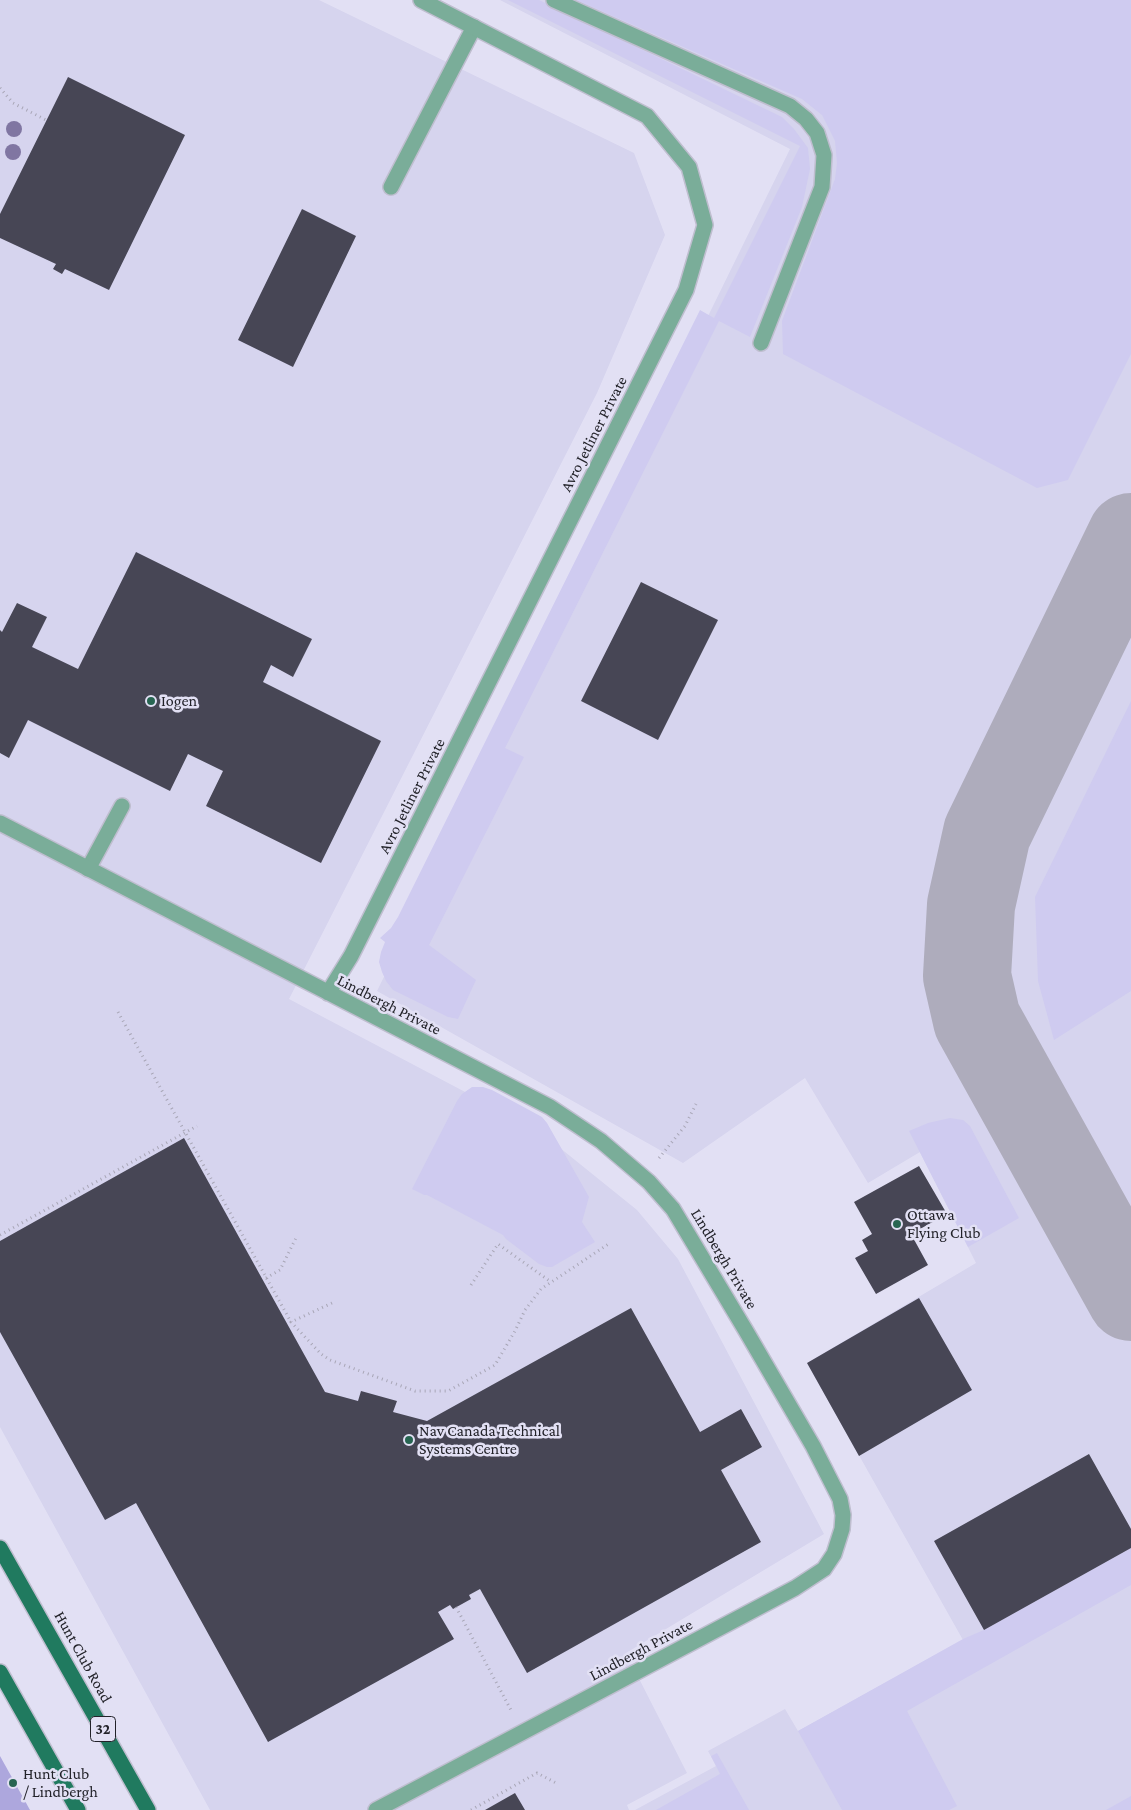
<!DOCTYPE html>
<style>
body{margin:0}
canvas{display:block;background:#e2e0f4}
</style>
<canvas width="1131" height="1810"></canvas>
<script>
const g = document.querySelector('canvas').getContext('2d');
g.lineJoin = 'round';
function fill(path, color) { g.fillStyle = color; g.fill(path, 'evenodd'); }
const toPath = rows => new Path2D(rows.map(r => 'M' + r).join(''));
function trace(path, color, width, dash) { g.strokeStyle = color; g.lineWidth = width; g.lineCap = dash ? 'butt' : 'round'; g.setLineDash(dash || []); g.stroke(path); }
function write(font, color, halo, rows, align = 'center') {
  g.font = font + ' "Crimson Pro",serif'; g.lineWidth = 5; g.setLineDash([]); g.textBaseline = 'middle'; g.strokeStyle = halo; g.fillStyle = color; for (const [text, x, y, turn = 0] of rows) {
    g.save(); g.translate(x, y); g.rotate((+turn || 0) * Math.PI / 180); g.textAlign = isNaN(turn) ? turn : align; if (halo) g.strokeText(text, 0, 0); g.fillText(text, 0, 0); g.restore();
  }
}
fill(toPath([
 [0,0,319,0,634,153,665,235,597,393,289,999,539,1131,637,1210,678,1259,824,1534,626,1653,687,1773,627,1805,629,1810,210,1810,0,1427],
 [500,0,1131,0,1131,1810,635,1810,716,1766,708,1751,785,1709,798,1731,963,1640,807,1363,976,1263,920,1152,868,1183,805,1078,683,1163,377,991,790,149]
]), '#d6d4ee');
fill(toPath([
 [508,0,539,0,782,117,794,129,808,148,810,169,802,207,750,337,719,321,505,748,524,757,429,945,476,980,458,1019,448,1017,393,990,386,981,382,972,379,962,381,952,385,942,380,938,391,928,398,917,700,310,714,318,800,146],
 [576,0,1131,0,1131,354,1068,480,1037,488,783,354,782,321,835,179,837,163,835,141,822,115,802,99],
 [1131,701,1131,991,1054,1040,1038,981,1035,897],
 [472,1087,483,1087,492,1090,531,1111,542,1117,547,1123,589,1197,582,1222,595,1242,552,1267,547,1267,539,1264,506,1239,503,1235,427,1195,424,1195,412,1189,457,1101,462,1094],
 [950,1118,963,1120,970,1126,1019,1218,968,1247,909,1131,928,1123],
 [1131,1548,1131,1585,907,1711,957,1806,949,1810,842,1810,798,1731,963,1639,984,1630],
 [717,1753,749,1810,656,1810,720,1774,711,1756],
 [1131,1796,1131,1810,1106,1810]
]), '#cfcbf0');
fill(toPath([
 [0,1756,30,1810,0,1810]
]), '#ada7dd');
trace(toPath([
 [1131,537,987,833,971,905,967,976,977,1020,1131,1297]
]), '#aeacbc', 88);
fill(toPath([
 [68,77,185,135,109,290,65,269,62,274,53,269,56,264,0,238,0,214],
 [302,209,356,236,293,367,238,340],
 [136,552,312,639,293,677,271,665,263,682,381,741,321,863,206,806,223,771,188,754,170,791,28,720,9,758,0,753,0,630,2,632,17,603,47,617,32,647,78,669],
 [641,582,718,620,658,740,581,701],
 [184,1138,325,1392,358,1401,361,1391,397,1401,393,1412,427,1421,631,1308,700,1432,741,1409,762,1447,721,1470,761,1542,527,1673,480,1589,469,1595,471,1599,453,1609,450,1605,438,1612,454,1639,268,1742,136,1503,105,1520,0,1332,0,1241],
 [919,1166,947,1214,911,1234,928,1265,876,1294,855,1258,868,1251,862,1240,872,1234,854,1202],
 [919,1298,972,1390,859,1456,807,1363],
 [1089,1454,1131,1529,1131,1548,984,1630,934,1541],
 [515,1793,525,1810,485,1810]
]), '#474655');
const service = toPath([
 [554,0,790,106,806,119,817,133,824,155,822,187,761,343],
 [391,187,474,27],
 [88,869,122,806]
]);
const minor = toPath([
 [0,823,550,1107,601,1141,649,1182,673,1209,746,1331,813,1446,840,1499,843,1515,842,1529,834,1554,824,1569,795,1588,376,1810],
 [328,993,351,956,686,290,705,225,689,167,647,116,421,0]
]);
const primary = toPath([
 [0,1548,148,1810],
 [0,1672,78,1810]
]);
trace(service, '#bfbecf', 18);
trace(minor, '#bfbecf', 18);
trace(primary, '#bfbecf', 18);
trace(toPath([
 [0,88,13,103,46,120],
 [118,1012,291,1322],
 [659,1158,685,1126,696,1104],
 [0,1235,197,1126],
 [266,1278,280,1270,296,1238],
 [471,1285,498,1244,551,1282],
 [332,1303,291,1322,321,1354,330,1360,415,1391,448,1391,495,1365,515,1331,525,1310,541,1289,610,1243],
 [456,1607,512,1712],
 [471,1810,537,1773,558,1784]
]), '#a8a6b6', 3, [1, 4]);
trace(service, '#7aad99', 15);
trace(minor, '#7aad99', 15);
trace(primary, '#207a5f', 15);
g.fillStyle = '#8076a2';
for (const [x, y] of [
 [14,129],
 [13,152]
]) { g.beginPath(); g.arc(x, y, 8, 0, 2 * Math.PI); g.fill(); }
for (const [x, y, r, color] of [
 [151,701,5,"#276551"],
 [897,1224,5,"#276551"],
 [409,1440,5,"#276551"],
 [13,1783,5,"#276551"]
]) { const dot = new Path2D(); dot.arc(x, y, r, 0, 2 * Math.PI); g.fillStyle = color; g.fill(dot); trace(dot, '#e2e0f4', 2); }
for (const [x, y, w] of [
 [103,1729,25]
]) { const box = new Path2D(); box.roundRect(x - w / 2, y - 12.5, w, 25, 4); g.fillStyle = '#e2e0f4'; g.fill(box); trace(box, '#222229', 1); }
write('bold 15px', '#222229', null, [
 ["32",103,1729]
]);
write('16px', '#222229', '#e2e0f4', [
 ["Avro Jetliner Private",594,434,-63],
 ["Avro Jetliner Private",412,796,-63],
 ["Lindbergh Private",389,1005,27],
 ["Lindbergh Private",724,1259,59],
 ["Lindbergh Private",641,1650,-28],
 ["Hunt Club Road",83,1657,61]
]);
write('16px', '#222229', '#e2e0f4', [
 ["Iogen",161,701],
 ["Ottawa",907,1215],
 ["Flying Club",907,1233],
 ["Nav Canada Technical",419,1431],
 ["Systems Centre",419,1449],
 ["Hunt Club",23,1774],
 ["/ Lindbergh",23,1792]
], 'left');
</script>
